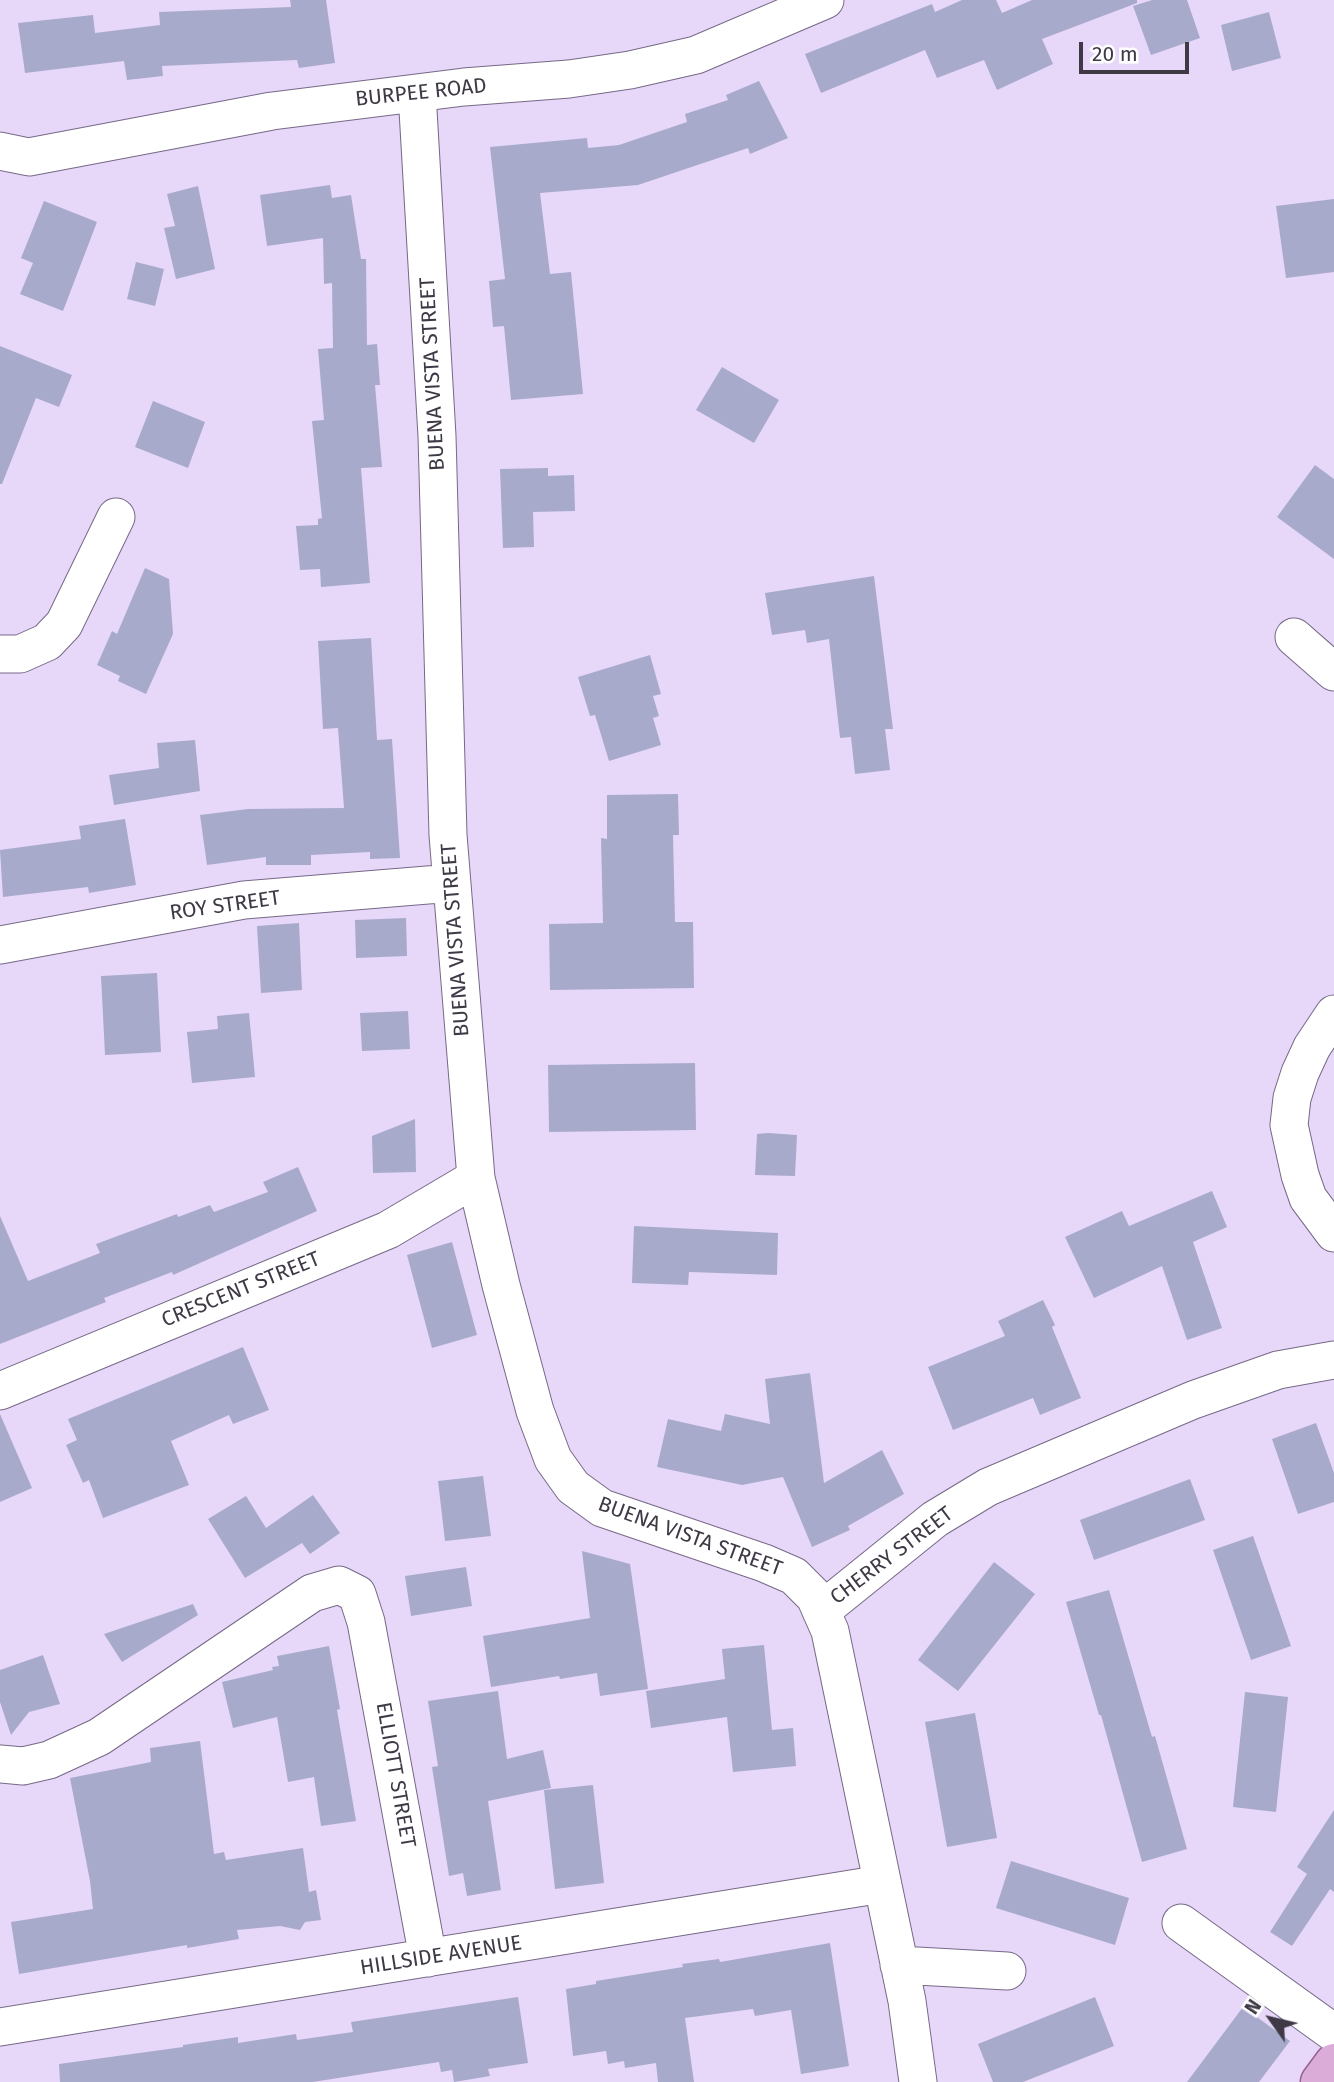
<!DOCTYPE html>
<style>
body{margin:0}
#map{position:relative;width:1334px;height:2082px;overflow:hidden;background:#e7d8fa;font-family:"Fira Sans",sans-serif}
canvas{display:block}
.north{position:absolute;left:1236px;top:1984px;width:70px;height:70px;-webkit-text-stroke:5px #fff;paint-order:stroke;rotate:304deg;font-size:19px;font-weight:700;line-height:28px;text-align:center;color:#3f3946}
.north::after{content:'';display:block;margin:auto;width:24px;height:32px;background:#3f3946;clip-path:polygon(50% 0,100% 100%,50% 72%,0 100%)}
.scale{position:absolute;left:1079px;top:42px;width:110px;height:32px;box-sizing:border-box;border:4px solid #3f3946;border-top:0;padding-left:9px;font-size:21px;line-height:24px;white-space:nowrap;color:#3f3946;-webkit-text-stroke:5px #fff;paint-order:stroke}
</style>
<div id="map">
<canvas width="1334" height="2082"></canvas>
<div class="north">N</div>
<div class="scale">20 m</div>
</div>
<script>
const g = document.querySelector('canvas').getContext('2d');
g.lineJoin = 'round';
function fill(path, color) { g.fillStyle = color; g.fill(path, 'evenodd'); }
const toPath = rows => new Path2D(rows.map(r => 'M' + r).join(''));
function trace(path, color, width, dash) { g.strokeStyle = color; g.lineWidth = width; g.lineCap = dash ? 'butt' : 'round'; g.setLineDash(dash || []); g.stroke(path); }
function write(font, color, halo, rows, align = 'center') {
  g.font = font + ' "Fira Sans",sans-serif'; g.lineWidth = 7; g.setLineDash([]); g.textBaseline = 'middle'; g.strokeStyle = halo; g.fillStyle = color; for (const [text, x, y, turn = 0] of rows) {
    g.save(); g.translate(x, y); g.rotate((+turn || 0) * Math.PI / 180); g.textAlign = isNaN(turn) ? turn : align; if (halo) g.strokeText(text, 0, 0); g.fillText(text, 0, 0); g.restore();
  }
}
fill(toPath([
 [290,0,326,0,335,63,299,68,297,60,162,66,163,76,127,80,124,61,25,73,18,23,93,15,95,33,160,25,159,12,291,7],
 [962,0,996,0,1002,13,1032,0,1137,0,1137,3,1042,39,1053,64,997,90,984,60,937,78,925,50,821,93,805,54,932,4,935,12],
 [1152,0,1187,0,1200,38,1151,55,1133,6],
 [1269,12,1281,58,1232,71,1221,25],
 [759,81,788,138,750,154,748,148,638,185,540,193,550,274,571,272,583,394,511,400,504,326,493,327,489,281,505,279,490,147,587,138,588,148,619,145,687,122,685,114,728,100,726,95],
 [330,185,332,198,351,195,361,259,366,259,367,345,377,344,380,385,375,385,382,467,361,468,370,583,321,587,320,569,300,570,296,526,318,525,318,519,322,518,312,421,324,420,318,349,333,348,332,283,324,284,323,238,267,246,260,195],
 [198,186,215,269,176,279,164,228,175,226,167,194],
 [1334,199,1334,272,1286,278,1276,206],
 [44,201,97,222,63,311,20,294,33,263,21,258],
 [136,262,164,269,155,306,127,299],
 [0,346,72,375,59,407,36,398,2,484,0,484],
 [722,367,779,400,754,443,696,410],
 [153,401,205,422,188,468,135,447],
 [1315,465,1334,479,1334,559,1277,517],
 [548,468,548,476,574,475,575,511,533,512,534,547,503,548,500,469],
 [145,568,169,579,173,634,146,694,118,681,120,676,97,665,112,631,117,634],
 [874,576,893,729,885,729,890,770,855,774,851,737,840,738,829,639,807,643,805,630,772,635,765,593],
 [371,638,377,740,392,739,400,858,370,859,370,852,311,855,311,865,266,865,266,857,207,865,200,815,248,809,344,808,338,728,323,729,318,641],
 [650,655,661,694,653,696,659,716,653,718,661,745,609,761,595,715,590,716,578,677],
 [195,740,200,791,114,805,109,775,159,768,157,743],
 [678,794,679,835,673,835,675,922,693,922,694,988,550,990,549,924,603,923,601,838,607,839,607,795],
 [125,819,136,885,89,893,88,887,3,897,0,850,81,839,79,826],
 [406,918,407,956,356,958,355,920],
 [299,923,302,990,261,993,257,926],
 [157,973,161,1052,105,1055,101,976],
 [408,1011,410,1049,362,1051,360,1013],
 [249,1013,255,1077,192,1083,187,1032,218,1029,217,1016],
 [695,1063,696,1130,549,1132,548,1065],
 [415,1119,416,1172,373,1173,372,1136],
 [768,1133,797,1135,795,1176,755,1175,757,1134],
 [298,1167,317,1211,173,1275,172,1272,104,1298,106,1302,0,1344,0,1216,28,1281,100,1253,96,1244,177,1214,178,1217,210,1205,214,1212,268,1192,263,1182],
 [1212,1191,1227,1227,1193,1242,1222,1328,1187,1340,1162,1266,1094,1298,1065,1237,1122,1211,1129,1226],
 [634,1226,778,1233,777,1275,689,1272,688,1285,632,1283],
 [452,1242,477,1335,432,1348,407,1255],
 [1043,1300,1055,1325,1052,1327,1081,1398,1040,1415,1033,1398,953,1430,928,1367,1005,1336,998,1321],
 [243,1347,269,1410,233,1424,229,1415,171,1441,189,1485,103,1518,89,1480,83,1483,66,1445,77,1440,68,1419],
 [810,1373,824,1483,882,1450,904,1494,848,1526,850,1530,812,1547,783,1477,742,1485,657,1467,668,1419,721,1431,725,1414,770,1424,765,1379],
 [0,1414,32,1488,0,1502],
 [1316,1423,1334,1473,1334,1502,1298,1514,1272,1439],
 [483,1476,491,1536,445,1541,438,1481],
 [1190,1479,1205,1520,1094,1560,1080,1520],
 [313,1495,340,1533,310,1554,302,1543,245,1578,208,1519,246,1496,266,1528],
 [1253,1536,1291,1646,1251,1660,1213,1550],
 [582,1551,630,1564,648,1689,600,1696,597,1673,560,1679,559,1676,491,1687,483,1636,590,1618],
 [994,1562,1035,1594,958,1691,918,1660],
 [466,1567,472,1606,411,1616,405,1576],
 [1109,1590,1152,1737,1155,1736,1187,1849,1142,1862,1101,1715,1099,1715,1066,1602],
 [193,1604,198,1615,122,1662,104,1634],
 [764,1645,772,1730,793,1728,796,1766,733,1772,727,1717,651,1728,646,1691,725,1679,722,1649],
 [329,1646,340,1709,337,1710,356,1821,321,1826,314,1777,288,1782,277,1717,233,1728,222,1682,273,1670,272,1667,279,1666,277,1656],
 [43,1655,60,1704,29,1712,11,1735,0,1702,0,1670],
 [498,1691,507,1759,543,1750,551,1788,488,1801,501,1890,467,1896,463,1873,449,1876,432,1767,438,1766,428,1701],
 [1245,1692,1288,1697,1276,1812,1233,1807],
 [975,1713,997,1838,947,1847,925,1722],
 [200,1741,214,1854,224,1852,226,1860,303,1848,309,1892,316,1890,321,1920,305,1922,300,1930,280,1926,237,1930,239,1939,187,1948,187,1945,19,1974,11,1922,93,1909,90,1881,70,1778,151,1762,150,1748],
 [593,1785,604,1883,555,1889,544,1790],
 [1334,1810,1334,1892,1330,1889,1292,1946,1270,1932,1307,1874,1297,1867],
 [1011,1861,1129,1898,1115,1945,996,1908],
 [830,1943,849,2066,801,2074,791,2010,755,2016,753,2009,685,2018,694,2082,658,2082,656,2063,625,2068,624,2061,608,2064,606,2051,573,2056,566,1989,596,1984,596,1981,683,1967,682,1964,719,1959,720,1962],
 [518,1997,528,2063,488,2069,490,2076,454,2082,452,2070,441,2072,439,2062,313,2082,60,2082,59,2064,183,2047,183,2045,238,2037,238,2043,296,2034,297,2040,353,2032,351,2022],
 [1095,1997,1114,2046,1023,2082,993,2082,978,2044],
 [1243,2007,1290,2041,1259,2082,1187,2082]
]), '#a8aacc');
const minor = toPath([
 [417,93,437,436,448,835,476,1178,501,1285,535,1411,553,1459,573,1487,602,1508,764,1563,794,1576,815,1597,830,1631,907,2001,918,2082],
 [0,151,29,157,272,111,464,87,569,79,630,70,696,55,825,0],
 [1294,637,1334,672],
 [0,654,20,654,47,642,64,624,116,517],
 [0,945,244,900,452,883],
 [1334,1014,1312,1047,1300,1073,1292,1098,1289,1125,1300,1175,1308,1198,1334,1233],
 [0,1391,388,1230,476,1178],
 [821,1611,935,1519,988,1487,1193,1400,1278,1370,1334,1360],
 [0,1764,23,1766,49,1760,99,1737,312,1593,339,1585,357,1594,366,1622,428,1958],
 [1181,1923,1334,2033],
 [899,1965,1007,1971],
 [0,2027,882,1884]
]);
const major = toPath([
 [1320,2082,1334,2063]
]);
trace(minor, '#766986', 39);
trace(major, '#956095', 41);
trace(minor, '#fff', 37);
trace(major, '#dcacd9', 38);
write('21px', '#3f3946', '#fff', [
 ["BURPEE ROAD",421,93,-6],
 ["BUENA VISTA STREET",433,374,-93],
 ["ROY STREET",225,906,-8],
 ["BUENA VISTA STREET",456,940,-94],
 ["CRESCENT STREET",241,1290,-22],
 ["BUENA VISTA STREET",690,1537,20],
 ["CHERRY STREET",892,1556,-37],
 ["ELLIOTT STREET",395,1775,80],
 ["HILLSIDE AVENUE",441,1956,-9]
]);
</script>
